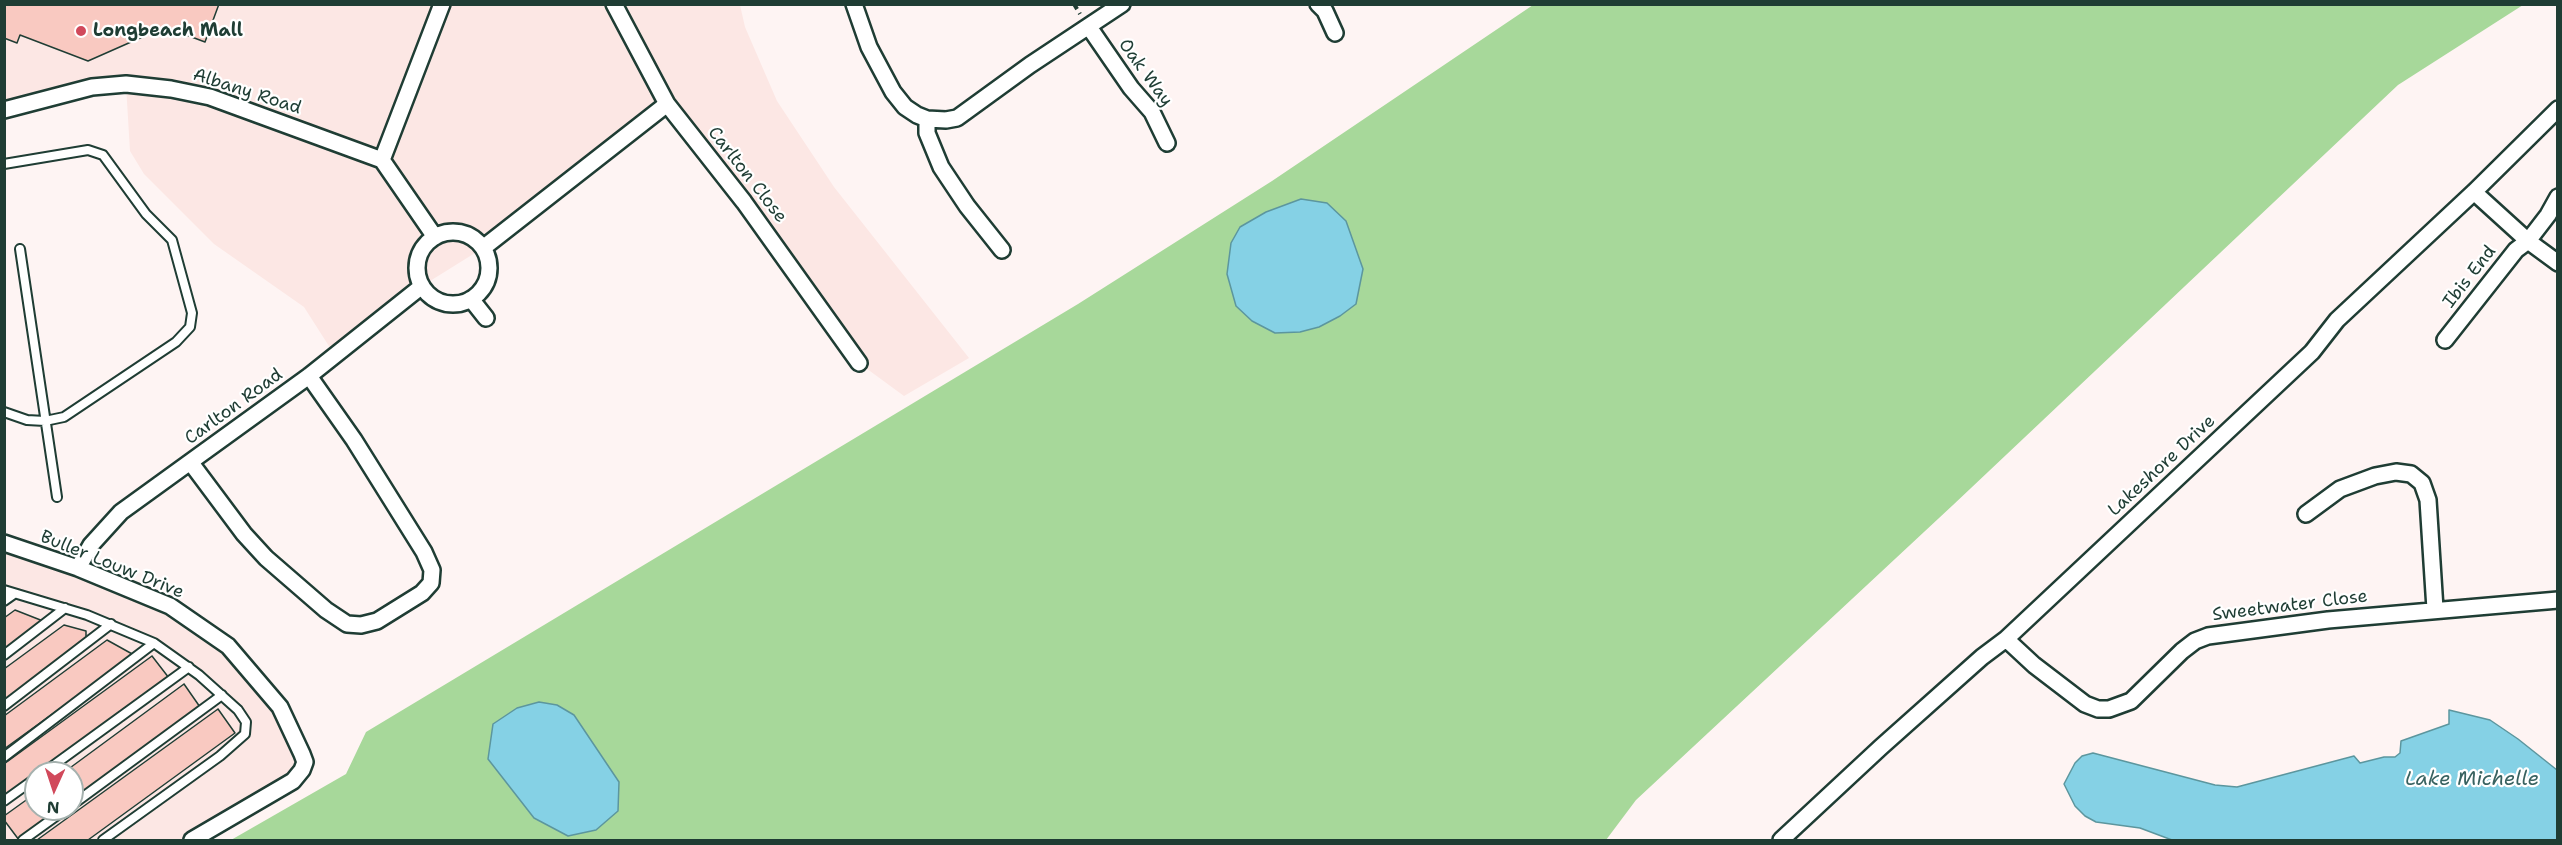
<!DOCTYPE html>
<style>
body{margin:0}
#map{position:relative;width:2562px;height:845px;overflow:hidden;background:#fef4f3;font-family:"Shantell Sans",sans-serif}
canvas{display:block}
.frame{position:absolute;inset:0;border:6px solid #1f3d34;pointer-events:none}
.north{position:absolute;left:24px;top:761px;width:60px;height:60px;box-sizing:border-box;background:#fff;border:2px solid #a5b1ae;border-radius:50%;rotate:183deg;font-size:16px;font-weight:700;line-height:24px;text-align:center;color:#1f3d34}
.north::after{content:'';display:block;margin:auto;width:21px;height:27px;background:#d1495b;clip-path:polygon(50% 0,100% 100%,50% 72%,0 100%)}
</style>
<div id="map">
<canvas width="2562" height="845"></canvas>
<div class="frame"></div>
<div class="north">N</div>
</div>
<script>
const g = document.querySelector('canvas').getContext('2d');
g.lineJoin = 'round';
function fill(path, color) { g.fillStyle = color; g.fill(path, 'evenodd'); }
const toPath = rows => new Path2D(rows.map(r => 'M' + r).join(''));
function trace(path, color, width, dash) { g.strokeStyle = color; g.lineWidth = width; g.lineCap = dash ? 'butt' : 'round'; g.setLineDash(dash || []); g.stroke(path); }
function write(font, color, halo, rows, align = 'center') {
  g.font = font + ' "Shantell Sans",sans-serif'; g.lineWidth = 4.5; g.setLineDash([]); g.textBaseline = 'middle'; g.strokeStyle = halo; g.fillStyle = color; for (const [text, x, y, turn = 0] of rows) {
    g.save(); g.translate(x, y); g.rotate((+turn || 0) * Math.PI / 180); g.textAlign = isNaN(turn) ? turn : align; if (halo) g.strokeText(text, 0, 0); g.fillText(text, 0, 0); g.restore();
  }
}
fill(toPath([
 [5,5,740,5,745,27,777,101,834,187,969,358,904,396,859,363,667,104,483,248,422,286,334,354,304,307,214,244,144,174,130,151,126,85,5,110],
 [5,543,170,606,227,646,280,707,302,770,192,840,5,840],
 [36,773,72,773,72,809,36,809]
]), '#fce7e4');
fill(toPath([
 [1533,5,2523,5,2398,85,1953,505,1636,800,1606,840,231,840,346,774,366,732,1078,304,1272,181]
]), '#a7d89a');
const water = toPath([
 [1301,199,1327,203,1346,221,1363,269,1356,304,1340,316,1319,327,1300,332,1275,333,1252,321,1236,306,1227,274,1231,243,1240,227,1266,212,1301,199],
 [539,702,557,705,574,715,619,782,618,811,596,830,568,836,534,818,488,759,493,724,517,708,539,702],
 [2449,710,2490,720,2518,739,2557,770,2557,840,2172,840,2140,828,2096,822,2085,816,2075,806,2064,784,2075,763,2082,756,2093,753,2215,785,2237,787,2354,756,2360,763,2384,757,2395,757,2400,753,2401,741,2449,724,2449,710]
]);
fill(water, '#85d1e5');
trace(water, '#5c969e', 1.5);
const building = toPath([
 [4,4,219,4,205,42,165,27,88,61,20,35,17,43,4,38,4,4],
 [15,610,43,621,4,650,4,618,15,610],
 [64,625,86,631,86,640,4,700,4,669,64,625],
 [107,640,134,655,4,749,4,716,107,640],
 [152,656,169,678,4,797,4,764,152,656],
 [184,684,200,707,72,801,72,773,63,773,184,684],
 [218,709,235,733,88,840,37,840,218,709],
 [36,793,36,809,61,809,19,840,4,820,4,816,36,793]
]);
fill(building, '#f9c9c1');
trace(building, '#1f3d34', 1.5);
const lane = toPath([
 [4,164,88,150,103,155,146,214,172,240,192,313,190,327,176,342,64,417,45,421,27,420,4,412],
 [20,249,57,497],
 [4,590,87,615,154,643,199,675,238,710,246,722,245,734,220,756,103,840],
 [4,601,14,594],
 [4,655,65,608],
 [4,706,111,624],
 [4,757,154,643],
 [43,773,189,667],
 [4,801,36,778],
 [72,805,222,695],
 [23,840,66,809]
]);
const street = toPath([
 [614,4,667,104,744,202,859,363],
 [854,4,869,47,893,92,905,107,917,115,927,119,946,120,957,118,1030,65,1122,4],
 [1318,4,1325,11,1335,33],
 [1089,27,1131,88,1152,112,1167,143],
 [4,110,92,87,126,84,171,89,210,97,382,160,435,237],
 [927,119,927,133,941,167,967,206,1002,250],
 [382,160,442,4],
 [2474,192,2528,241,2558,263],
 '417 268a36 36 0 1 1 72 0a36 36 0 1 1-72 0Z',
 [483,248,667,104],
 [471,299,486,318],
 [2445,340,2516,250,2528,241,2548,215,2558,197],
 [191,463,244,534,266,558,326,610,347,624,361,625,377,621,422,593,431,583,432,570,424,552,354,440,309,376],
 [2306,514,2340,489,2375,476,2396,472,2411,474,2422,483,2428,500,2435,609],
 [4,543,78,568,170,606,228,646,280,707,302,754,305,762,302,770,293,781,192,840],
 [78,568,91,545,121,512,309,376,422,286],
 [2006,639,2034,665,2085,704,2098,709,2109,709,2131,701,2182,651,2195,641,2208,636,2328,620,2558,600],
 [1781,840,1881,747,1982,657,2006,639,2312,352,2337,320,2474,192,2558,109]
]);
trace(lane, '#1f3d34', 12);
trace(street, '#1f3d34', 20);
trace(toPath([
 [1074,4,1080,14]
]), '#1f3d34', 4, [6, 4.5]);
trace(lane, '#fff', 8);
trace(street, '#fff', 15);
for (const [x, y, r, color] of [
 [81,31,6,"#d1495b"]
]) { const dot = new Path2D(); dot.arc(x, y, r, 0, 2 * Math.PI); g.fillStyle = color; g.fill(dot); trace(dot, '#fff', 2); }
write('bold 18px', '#1f3d34', '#fff', [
 ["Longbeach Mall",93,31]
], 'left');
write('18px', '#1f3d34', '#fff', [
 ["Oak Way",1145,73,54],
 ["Albany Road",247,92,18],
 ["Carlton Close",747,175,52],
 ["Ibis End",2470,277,-52],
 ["Carlton Road",234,407,-36],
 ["Lakeshore Drive",2162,466,-43],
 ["Buller Louw Drive",112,565,22],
 ["Sweetwater Close",2290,606,-7]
]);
write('italic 20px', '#386260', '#fff', [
 ["Lake Michelle",2472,780]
]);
</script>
